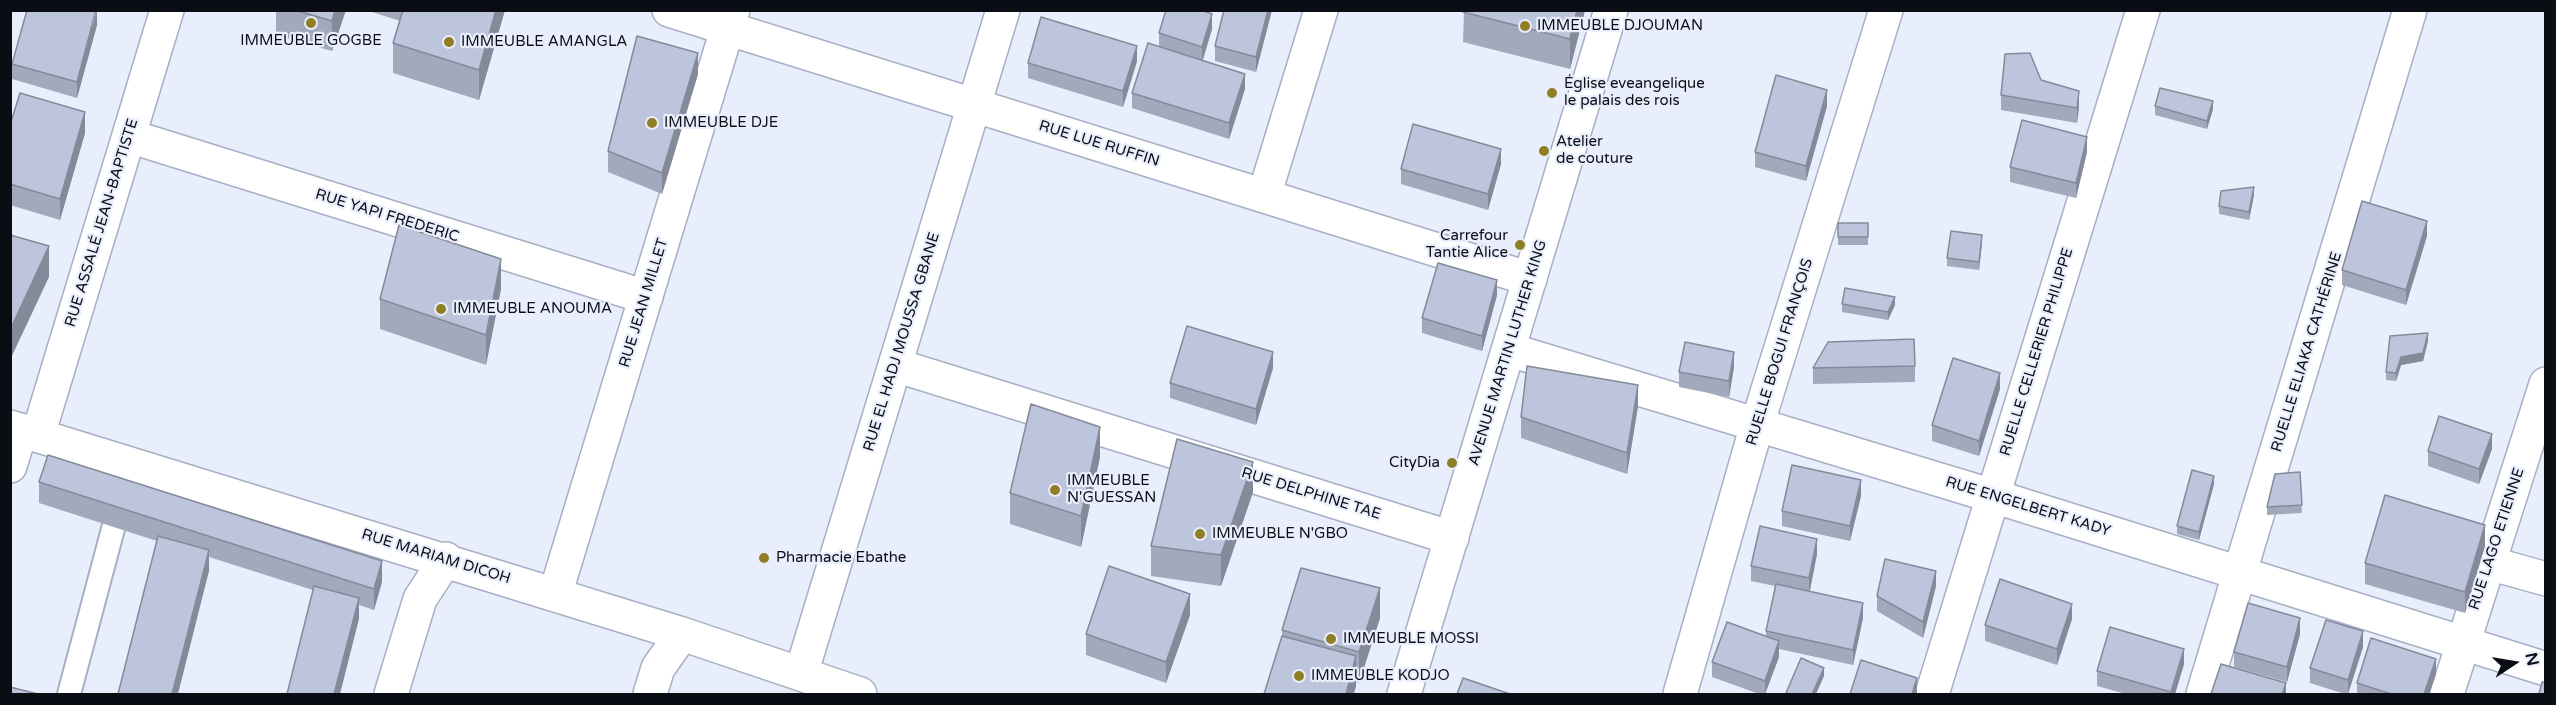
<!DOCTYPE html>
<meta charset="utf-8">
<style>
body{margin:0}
#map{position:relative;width:2556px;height:705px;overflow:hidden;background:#e9eefc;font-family:"Varela Round",sans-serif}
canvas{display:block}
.frame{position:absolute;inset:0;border:12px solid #0b0d15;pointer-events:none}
.north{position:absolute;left:2484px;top:633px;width:60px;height:60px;-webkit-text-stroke:4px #e9eefc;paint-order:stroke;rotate:78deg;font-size:16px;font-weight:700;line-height:24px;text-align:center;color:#0b0d15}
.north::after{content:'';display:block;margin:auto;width:21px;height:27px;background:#0b0d15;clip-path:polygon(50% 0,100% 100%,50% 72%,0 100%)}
</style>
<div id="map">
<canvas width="2556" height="705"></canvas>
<div class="frame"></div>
<div class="north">N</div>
</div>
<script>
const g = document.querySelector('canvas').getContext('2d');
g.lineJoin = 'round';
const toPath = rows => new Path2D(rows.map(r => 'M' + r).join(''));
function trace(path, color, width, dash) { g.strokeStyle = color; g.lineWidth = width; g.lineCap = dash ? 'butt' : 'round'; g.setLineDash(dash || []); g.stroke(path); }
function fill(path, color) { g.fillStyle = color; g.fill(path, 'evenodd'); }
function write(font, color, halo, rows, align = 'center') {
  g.font = font + ' "Varela Round",sans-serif'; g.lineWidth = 4.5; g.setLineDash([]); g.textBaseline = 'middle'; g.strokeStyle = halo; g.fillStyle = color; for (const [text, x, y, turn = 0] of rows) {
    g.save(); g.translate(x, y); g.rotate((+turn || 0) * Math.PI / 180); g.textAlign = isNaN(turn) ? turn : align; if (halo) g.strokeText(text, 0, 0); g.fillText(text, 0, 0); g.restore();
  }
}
const lane = toPath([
 [69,694,121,499]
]);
const street = toPath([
 [669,10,1530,279],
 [129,136,646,297],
 [1264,196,1321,10],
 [1510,350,1993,496,2546,669],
 [895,365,1452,538],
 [10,427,682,634,860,694],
 [38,435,167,10],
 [10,466,21,430],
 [2489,563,2546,579],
 [555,595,733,10],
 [801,674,1003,10],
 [391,694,420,599,446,559],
 [650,694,658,668,682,634],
 [1680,694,1757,425,1886,10],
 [1932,694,2143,10],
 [2203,694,2410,10],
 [2447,694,2546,384]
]);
const secondary = toPath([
 [1404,694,1611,10]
]);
trace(lane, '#a7afc5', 26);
trace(street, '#a7afc5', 36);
trace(secondary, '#a7afc5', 36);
trace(lane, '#fff', 22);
trace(street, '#fff', 33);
trace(secondary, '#fff', 33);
fill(toPath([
 [276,10,346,10,332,51,276,35],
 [366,10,505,10,479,100,393,73,393,43,400,21],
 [1224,10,1272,10,1256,72,1215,61,1215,46],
 [1464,10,1585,10,1570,69,1463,42],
 [97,25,77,98,12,79,12,64],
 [1212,29,1203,60,1245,89,1229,139,1132,108,1132,93,1159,47,1159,33],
 [1137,61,1123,107,1028,78,1028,63],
 [698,74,662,194,608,172,608,151],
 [2001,95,2079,107,2077,123,2001,110],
 [1827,106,1806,181,1755,167,1755,152],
 [2155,106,2213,109,2207,129,2155,115],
 [10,125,85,133,60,220,10,205],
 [2087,152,2076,198,2010,182,2010,167],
 [1501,164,1488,210,1401,184,1401,169],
 [2254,195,2249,220,2219,214,2219,206],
 [1838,223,1868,223,1868,245,1838,245],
 [2427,236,2406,305,2342,285,2342,270],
 [1982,243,1979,270,1947,266,1947,258],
 [501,289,486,365,380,329,380,299],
 [1497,295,1482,351,1422,333,1422,318],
 [1842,304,1895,305,1888,320,1842,312],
 [2428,341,2423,361,2401,365,2396,381,2386,380,2386,372],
 [1915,366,1915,382,1813,384,1813,368],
 [1734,367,1729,397,1679,387,1679,372],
 [1273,368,1256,425,1170,398,1170,383],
 [2000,389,1979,456,1932,441,1932,425],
 [1638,406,1627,474,1521,438,1521,417],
 [2492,449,2479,484,2428,466,2428,451],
 [1100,457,1081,547,1010,524,1010,493],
 [2300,472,2302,513,2267,515,2267,507],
 [39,482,382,582,374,610,359,605,359,619,313,590,209,557,209,571,157,541,39,503],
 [2214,484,2199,540,2177,534,2177,526],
 [1253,492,1221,586,1151,576,1151,546],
 [1861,496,1850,541,1782,526,1782,511],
 [2485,546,2465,613,2365,584,2365,563],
 [1817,554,1810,591,1863,618,1853,665,1779,649,1779,657,1765,694,1759,694,1712,677,1712,662,1766,636,1766,631,1775,586,1751,581,1751,566],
 [1936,586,1923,638,1877,611,1877,596],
 [1190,615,1166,683,1086,655,1086,634],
 [1380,618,1359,683,1356,682,1356,686,1282,637,1282,630],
 [2072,619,2057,665,1985,641,1985,625],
 [2300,634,2287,682,2234,667,2234,652],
 [2363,647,2348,694,2345,694,2310,683,2310,668],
 [2184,664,2175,694,2126,694,2097,686,2097,671],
 [2436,674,2429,694,2357,694,2357,683]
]), '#a3a9bd');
fill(toPath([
 [97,10,97,25,77,98,77,82],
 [335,10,346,10,332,51,332,21],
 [496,10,505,10,479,100,479,70],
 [1268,10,1272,10,1256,72,1256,57],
 [1577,10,1585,10,1570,69,1570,39],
 [1212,14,1212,29,1202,62,1202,47],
 [1137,46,1137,61,1123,107,1123,91],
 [698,53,698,74,662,194,662,173],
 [1245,74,1245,89,1229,139,1229,123],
 [1827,90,1827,106,1806,181,1806,166],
 [2079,91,2079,107,2077,123,2077,108],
 [2213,101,2213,109,2207,129,2207,121],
 [85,112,85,133,60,220,60,199],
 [2087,137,2087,152,2076,198,2076,183],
 [1501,149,1501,164,1488,210,1488,194],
 [2254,187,2254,195,2249,220,2249,212],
 [2427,221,2427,236,2406,305,2406,290],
 [1982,235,1982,243,1979,270,1979,262],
 [49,246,49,277,10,360,10,330],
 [501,259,501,289,486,365,486,335],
 [1497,280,1497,295,1482,351,1482,336],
 [1895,297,1895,305,1888,320,1888,312],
 [2428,333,2428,341,2423,361,2401,365,2396,381,2396,373,2401,357],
 [1273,352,1273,368,1256,425,1256,409],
 [1734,352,1734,367,1729,397,1729,381],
 [2000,373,2000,389,1979,456,1979,441],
 [1638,385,1638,406,1627,474,1627,453],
 [1100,427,1100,457,1081,547,1081,516],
 [2492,434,2492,449,2479,484,2479,469],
 [1253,462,1253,492,1221,586,1221,555],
 [2214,476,2214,484,2199,540,2199,532],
 [1861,480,1861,496,1850,541,1850,526],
 [2485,525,2485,546,2465,613,2465,592],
 [1817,539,1817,554,1809,594,1809,578],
 [209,550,209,571,178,694,172,694],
 [382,561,382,582,374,610,374,589],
 [1936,571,1936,586,1923,638,1923,622],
 [1380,588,1380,618,1359,683,1359,652],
 [1190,594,1190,615,1166,683,1166,662],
 [359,598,359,619,340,694,334,694],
 [1863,603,1863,618,1853,665,1853,650],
 [2072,604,2072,619,2057,665,2057,649],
 [2300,618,2300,634,2287,682,2287,667],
 [2363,631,2363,647,2348,694,2348,680],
 [1779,641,1779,657,1765,694,1765,681],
 [2184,649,2184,664,2175,694,2171,694],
 [1356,656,1356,686,1354,694,1346,694],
 [2436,659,2436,674,2429,694,2424,694],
 [1824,668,1824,676,1816,694,1812,694],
 [1917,678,1917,694,1912,694],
 [2286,683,2286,694,2282,694]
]), '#848a9a');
const building = toPath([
 [27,10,96,10,77,82,12,64,27,10],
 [295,10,335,10,332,21,295,10],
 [403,10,496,10,479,70,393,43,403,10],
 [1166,10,1201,10,1212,14,1202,47,1159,33,1166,10],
 [1224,10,1268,10,1256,57,1215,46,1224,10],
 [1464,10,1577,10,1570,39,1463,12,1464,10],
 [1041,17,1137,46,1123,91,1028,63,1041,17],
 [637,36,698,53,662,173,608,151,637,36],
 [1148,43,1245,74,1229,123,1132,93,1148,43],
 [2030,53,2041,80,2079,91,2077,108,2001,95,2005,54,2030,53],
 [1776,75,1827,90,1806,166,1755,152,1776,75],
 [2160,88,2213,101,2207,121,2155,106,2160,88],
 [20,93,85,112,60,199,10,184,10,125,20,93],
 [2022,120,2087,137,2076,183,2010,167,2022,120],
 [1413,124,1501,149,1488,194,1401,169,1413,124],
 [2254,187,2249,212,2219,206,2221,191,2254,187],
 [2362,201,2427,221,2406,290,2342,270,2362,201],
 [1838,223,1868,223,1868,237,1838,237,1838,223],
 [399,225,501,259,486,335,380,299,399,225],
 [1951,231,1982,235,1979,262,1947,258,1951,231],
 [10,235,49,246,10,330,10,235],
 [1438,263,1497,280,1482,336,1422,318,1438,263],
 [1845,288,1895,297,1888,312,1842,304,1845,288],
 [1187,326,1273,352,1256,409,1170,383,1187,326],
 [2428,333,2423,353,2401,357,2396,373,2386,372,2390,336,2428,333],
 [1914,339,1915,366,1813,368,1828,342,1914,339],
 [1685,342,1734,352,1729,381,1679,372,1685,342],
 [1953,358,2000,373,1979,441,1932,425,1953,358],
 [1527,366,1638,385,1627,453,1521,417,1527,366],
 [1031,404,1100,427,1081,516,1010,493,1031,404],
 [2439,416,2492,434,2479,469,2428,451,2439,416],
 [1177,439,1253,462,1221,555,1151,546,1177,439],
 [48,455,382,561,374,589,39,482,48,455],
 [1792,465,1861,480,1850,526,1782,511,1792,465],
 [2192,470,2214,476,2199,532,2177,526,2192,470],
 [2300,472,2302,505,2267,507,2275,474,2300,472],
 [2385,495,2485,525,2465,592,2365,563,2385,495],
 [1760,526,1817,539,1809,578,1751,566,1760,526],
 [158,536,209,550,172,694,118,694,158,536],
 [1885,559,1936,571,1923,622,1877,596,1885,559],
 [1109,566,1190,594,1166,662,1086,634,1109,566],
 [1301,568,1380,588,1359,652,1282,630,1301,568],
 [2000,579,2072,604,2057,649,1985,625,2000,579],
 [1776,584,1863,603,1853,650,1766,631,1776,584],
 [314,586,359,598,334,694,287,694,314,586],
 [2248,603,2300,618,2287,667,2234,652,2248,603],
 [2326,620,2363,631,2348,680,2310,668,2326,620],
 [1727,622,1779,641,1765,681,1712,662,1727,622],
 [2110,627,2184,649,2171,692,2097,671,2110,627],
 [1282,636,1356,656,1346,694,1264,694,1282,636],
 [2371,638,2436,659,2424,694,2391,694,2357,683,2371,638],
 [1801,658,1824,668,1812,694,1789,694,1786,693,1801,658],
 [1861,660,1917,678,1912,694,1850,694,1861,660],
 [2221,664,2286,683,2282,694,2211,694,2221,664],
 [1463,678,1510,694,1457,694,1463,678],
 [2542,682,2546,683,2546,694,2539,694,2542,682],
 [10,687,38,694,10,694,10,687]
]);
fill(building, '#bdc5dc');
trace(building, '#848a9a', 1.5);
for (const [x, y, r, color] of [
 [311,23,6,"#907e24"],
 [1525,26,6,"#907e24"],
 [449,42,6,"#907e24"],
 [1552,93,6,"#907e24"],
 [652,123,6,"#907e24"],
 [1544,151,6,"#907e24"],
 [1520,245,6,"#907e24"],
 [441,309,6,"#907e24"],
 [1452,463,6,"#907e24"],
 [1055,490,6,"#907e24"],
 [1200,534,6,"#907e24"],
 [764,558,6,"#907e24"],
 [1331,639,6,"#907e24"],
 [1299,676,6,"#907e24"]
]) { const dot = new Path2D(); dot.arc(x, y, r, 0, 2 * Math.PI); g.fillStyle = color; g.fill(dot); trace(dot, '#e9eefc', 2); }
write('15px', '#0b0d15', '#e9eefc', [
 ["IMMEUBLE DJOUMAN",1537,26],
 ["IMMEUBLE GOGBE",311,41,"center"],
 ["IMMEUBLE AMANGLA",461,42],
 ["Église eveangelique",1564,84],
 ["le palais des rois",1564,101],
 ["IMMEUBLE DJE",664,123],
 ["Atelier",1556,142],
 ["de couture",1556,159],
 ["Carrefour",1508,236,"right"],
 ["Tantie Alice",1508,253,"right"],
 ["IMMEUBLE ANOUMA",453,309],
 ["CityDia",1440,463,"right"],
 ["IMMEUBLE",1067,481],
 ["N'GUESSAN",1067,498],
 ["IMMEUBLE N'GBO",1212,534],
 ["Pharmacie Ebathe",776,558],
 ["IMMEUBLE MOSSI",1343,639],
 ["IMMEUBLE KODJO",1311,676]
], 'left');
write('15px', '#0b0d15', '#e9eefc', [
 ["RUE LUE RUFFIN",1099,144,17],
 ["RUE YAPI FREDERIC",387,216,17],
 ["RUE ASSALÉ JEAN-BAPTISTE",102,223,-73],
 ["RUE JEAN MILLET",644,303,-73],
 ["RUE EL HADJ MOUSSA GBANE",902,342,-73],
 ["RUELLE BOGUI FRANÇOIS",1780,352,-73],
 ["RUELLE CELLERIER PHILIPPE",2037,352,-73],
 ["RUELLE ELIAKA CATHÉRINE",2307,352,-73],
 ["AVENUE MARTIN LUTHER KING",1508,353,-73],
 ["RUE DELPHINE TAE",1311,494,17],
 ["RUE ENGELBERT KADY",2028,507,17],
 ["RUE LAGO ETIENNE",2497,539,-72],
 ["RUE MARIAM DICOH",436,557,17]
]);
</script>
